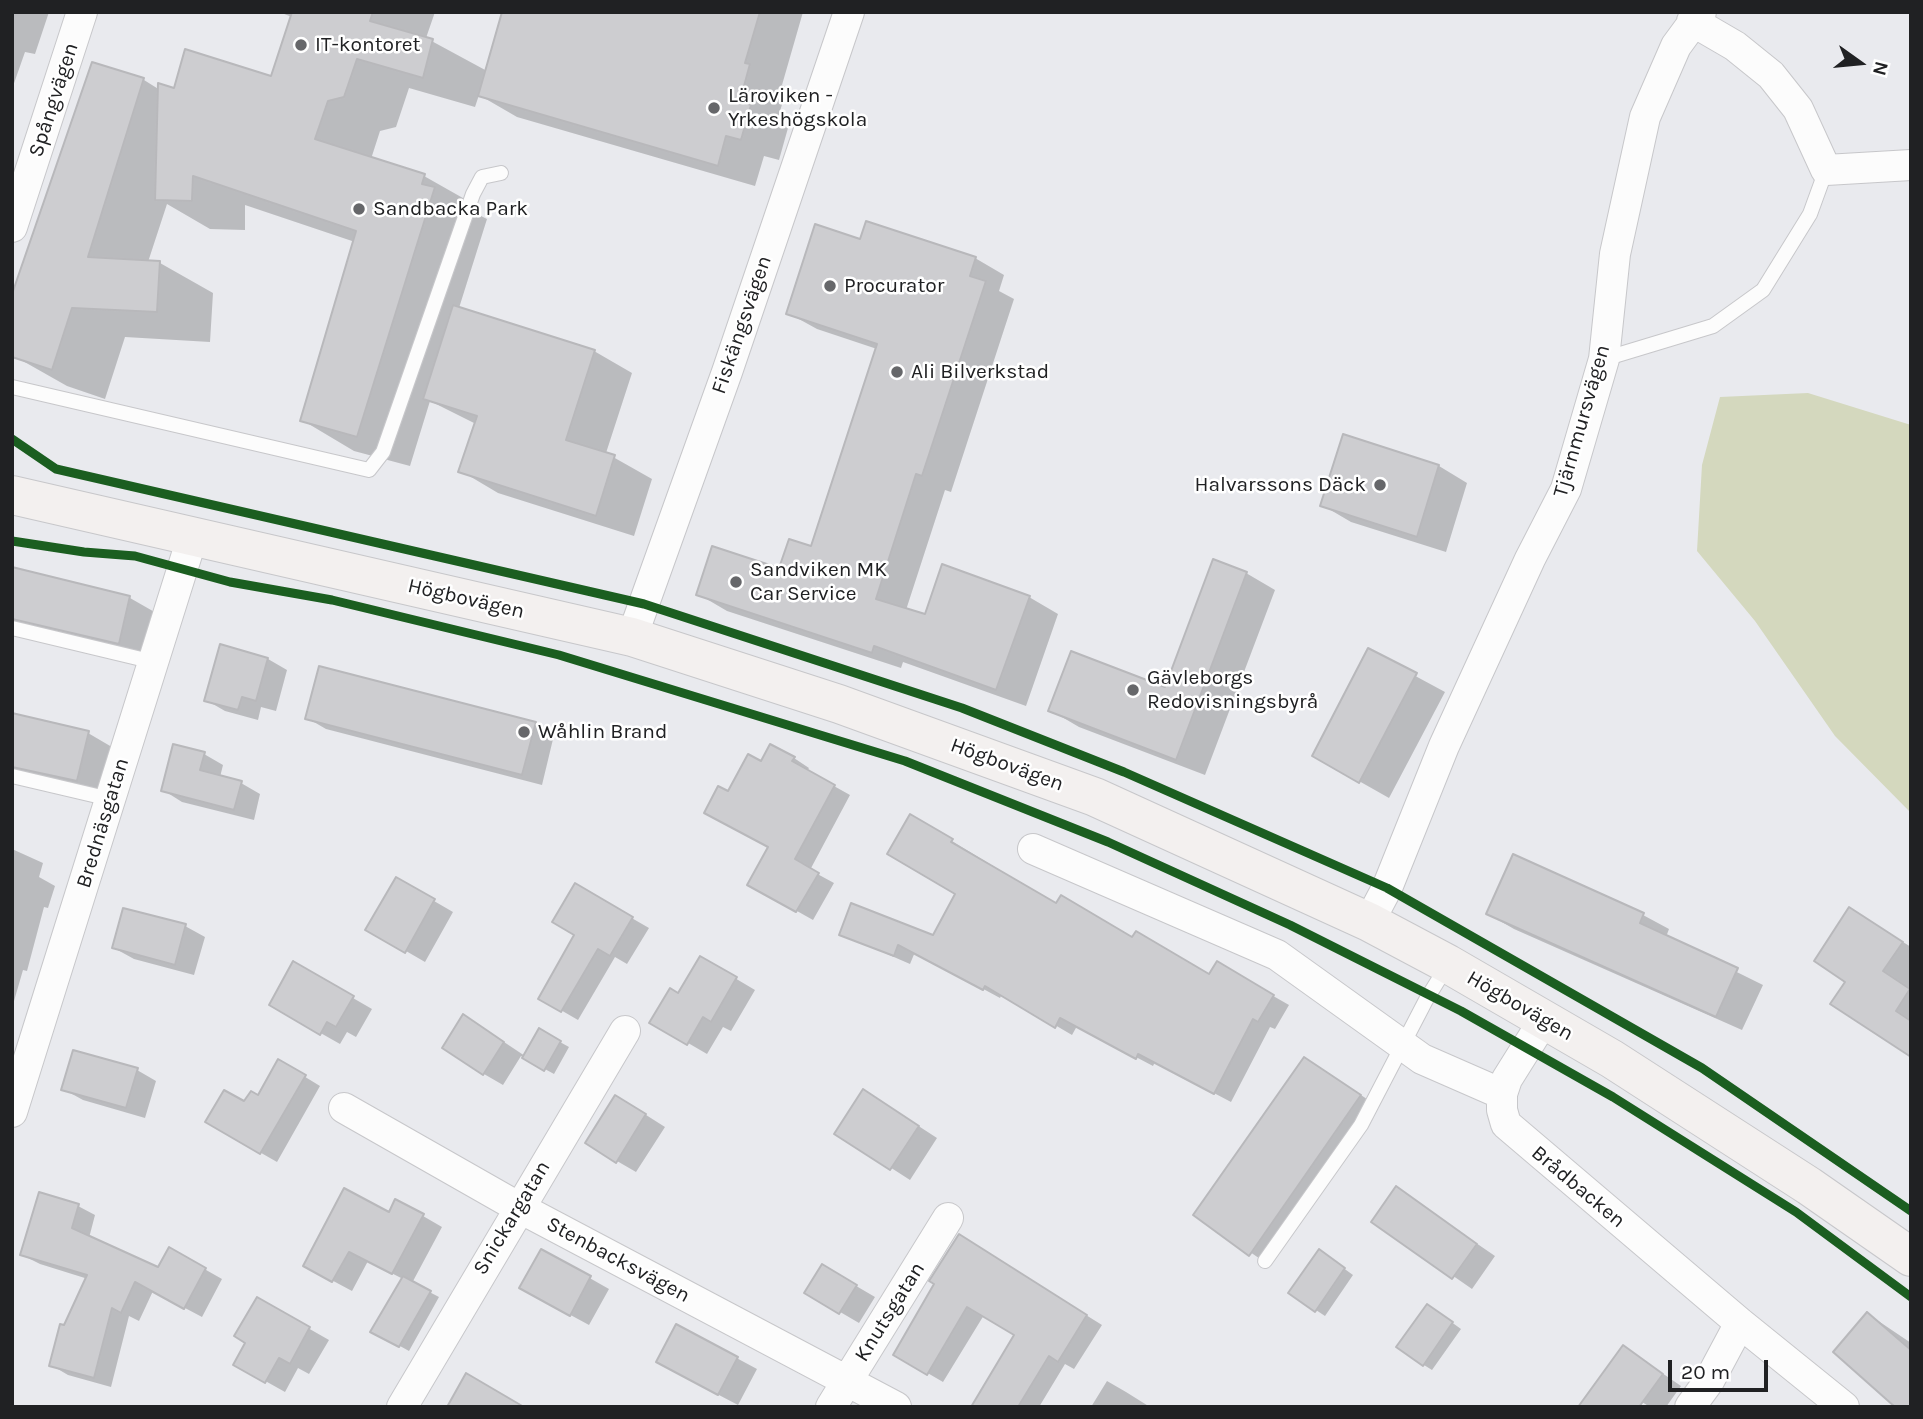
<!DOCTYPE html>
<meta charset="utf-8">
<style>
body{margin:0}
#map{position:relative;width:1923px;height:1419px;overflow:hidden;background:#e9eaee;font-family:Karla,sans-serif}
canvas{display:block}
.frame{position:absolute;inset:0;border:14px solid #202123;pointer-events:none}
.north{position:absolute;left:1825px;top:28px;width:70px;height:70px;-webkit-text-stroke:5px #fff;paint-order:stroke;rotate:105deg;font-size:19px;font-weight:700;line-height:28px;text-align:center;color:#202123}
.north::after{content:'';display:block;margin:auto;width:24px;height:32px;background:#202123;clip-path:polygon(50% 0,100% 100%,50% 72%,0 100%)}
.scale{position:absolute;left:1668px;top:1360px;width:100px;height:32px;box-sizing:border-box;border:4px solid #202123;border-top:0;padding-left:9px;font-size:21px;line-height:24px;white-space:nowrap;color:#202123;-webkit-text-stroke:5px #fff;paint-order:stroke}
</style>
<div id="map">
<canvas width="1923" height="1419"></canvas>
<div class="frame"></div>
<div class="north">N</div>
<div class="scale">20 m</div>
</div>
<script>
const g = document.querySelector('canvas').getContext('2d');
g.lineJoin = 'round';
function fill(path, color) { g.fillStyle = color; g.fill(path, 'evenodd'); }
const toPath = rows => new Path2D(rows.map(r => 'M' + r).join(''));
function trace(path, color, width, dash) { g.strokeStyle = color; g.lineWidth = width; g.lineCap = dash ? 'butt' : 'round'; g.setLineDash(dash || []); g.stroke(path); }
function write(font, color, halo, rows, align = 'center') {
  g.font = font + ' Karla,sans-serif'; g.lineWidth = 5; g.setLineDash([]); g.textBaseline = 'middle'; g.strokeStyle = halo; g.fillStyle = color; for (const [text, x, y, turn = 0] of rows) {
    g.save(); g.translate(x, y); g.rotate((+turn || 0) * Math.PI / 180); g.textAlign = isNaN(turn) ? turn : align; if (halo) g.strokeText(text, 0, 0); g.fillText(text, 0, 0); g.restore();
  }
}
fill(toPath([
 [1808,393,1911,425,1911,813,1835,736,1755,621,1697,551,1702,465,1720,397]
]), '#d4d8be');
fill(toPath([
 [12,12,49,12,35,54,25,52,12,89],
 [279,12,435,12,426,38,487,71,504,12,803,12,782,85,787,88,777,121,788,128,779,160,764,156,755,186,517,117,479,95,475,107,409,88,396,127,380,131,371,159,424,176,477,206,475,213,487,219,459,308,594,351,632,373,606,453,652,479,634,536,498,493,461,471,476,424,430,401,410,466,354,451,302,420,355,242,245,205,245,230,210,229,167,204,148,262,160,263,213,293,210,342,125,337,105,399,67,386,14,356,93,64,144,80,160,90,272,78,292,17],
 [862,241,975,258,1004,275,999,291,1014,299,951,492,945,490,906,610,926,616,1029,597,1058,614,1026,706,903,662,901,668,727,611,698,594,780,570,813,548,877,349,817,329,788,313],
 [1344,436,1439,466,1467,483,1446,552,1351,522,1322,505],
 [12,569,130,598,158,614,147,659,12,629],
 [1246,573,1275,590,1205,775,1079,727,1050,710,1166,689],
 [222,646,268,659,287,670,276,711,261,707,258,720,225,711,206,700],
 [1369,651,1445,692,1389,798,1343,772],
 [12,715,88,733,117,750,105,797,12,775],
 [307,718,535,724,554,735,542,785,326,729],
 [204,754,223,765,220,777,241,783,260,794,254,820,182,802,163,790],
 [794,758,809,768,807,771,850,795,810,870,834,883,813,920,749,884,770,847,729,793,761,763],
 [911,816,1057,905,1210,976,1233,973,1289,1005,1275,1029,1270,1027,1231,1102,1155,1062,1153,1066,1077,1026,1072,1035,1002,994,1000,998,915,952,910,964,841,934,934,937,957,894],
 [12,849,43,863,39,877,55,886,48,908,44,907,27,971,23,970,12,1008],
 [396,879,453,912,425,962,368,929],
 [576,886,649,928,627,964,615,957,578,1020,540,998,577,935],
 [1850,909,1911,947,1911,1055,1847,981],
 [1488,914,1643,915,1669,929,1666,937,1763,985,1742,1030,1514,929],
 [185,926,205,937,194,975,134,959,114,948],
 [701,958,755,990,731,1031,723,1027,707,1054,652,1022,679,995],
 [294,964,372,1009,356,1037,347,1032,340,1044,271,1005],
 [483,1028,525,1056,540,1031,569,1047,554,1074,521,1056,503,1085,484,1074],
 [279,1061,320,1086,277,1162,207,1122,258,1098],
 [137,1070,156,1081,145,1118,83,1100,63,1089],
 [1323,1070,1379,1107,1269,1265,1196,1215],
 [883,1103,937,1138,910,1180,837,1133],
 [635,1108,665,1127,636,1172,617,1161],
 [1396,1188,1495,1256,1472,1289,1374,1221],
 [345,1190,389,1214,423,1216,442,1227,412,1283,439,1297,409,1351,373,1331,403,1279,368,1261,352,1291,324,1276],
 [78,1206,95,1215,89,1238,159,1269,169,1249,222,1279,202,1317,153,1291,139,1321,129,1316,111,1387,68,1375,51,1365,88,1279,40,1264,22,1255],
 [975,1246,1102,1325,1074,1369,1065,1364,1039,1407,987,1407,1017,1335,984,1315,943,1382,895,1354,937,1284],
 [542,1251,609,1289,589,1325,541,1299],
 [1328,1257,1353,1275,1325,1316,1316,1310],
 [822,1266,875,1297,859,1323,806,1292],
 [257,1299,329,1340,309,1374,298,1368,285,1392,235,1364,247,1342],
 [1436,1311,1461,1329,1432,1370,1424,1365],
 [1868,1314,1911,1343,1911,1407],
 [677,1326,757,1369,738,1405,677,1373],
 [1624,1347,1681,1386,1666,1407,1650,1407,1642,1402],
 [1107,1381,1126,1392,1150,1407,1091,1407]
]), '#0003');
const building = toPath([
 [292,12,373,12,370,21,433,39,423,78,357,59,344,97,328,101,315,139,425,174,422,184,435,187,357,437,300,421,356,231,193,176,192,201,155,200,158,83,174,88,185,49,271,76,292,12],
 [502,12,760,12,745,63,750,64,740,101,751,105,741,140,726,136,718,166,478,96,502,12],
 [92,62,144,78,88,257,160,261,157,312,72,308,52,370,12,357,12,294,92,62],
 [866,221,976,257,970,276,986,281,922,476,916,474,876,599,925,614,942,564,1030,596,996,690,874,646,872,653,696,595,712,546,779,568,789,539,811,546,877,344,786,314,815,224,860,239,866,221],
 [453,305,595,350,566,440,615,455,596,516,458,472,477,416,423,399,453,305],
 [1343,434,1439,465,1417,537,1320,506,1343,434],
 [1213,559,1247,572,1176,760,1048,711,1071,651,1165,687,1213,559],
 [12,567,130,596,119,644,12,619,12,567],
 [220,644,268,658,256,701,242,697,238,710,204,701,220,644],
 [1368,648,1417,673,1359,783,1312,756,1368,648],
 [319,666,536,722,522,775,305,719,319,666],
 [12,713,89,731,77,781,12,767,12,713],
 [173,744,205,752,200,770,242,781,234,810,161,791,173,744],
 [770,744,795,757,792,761,835,785,795,859,819,873,796,912,747,885,768,847,704,813,718,786,728,791,748,754,761,761,770,744],
 [910,814,953,839,951,842,1056,903,1061,895,1132,937,1136,931,1209,974,1217,961,1274,995,1258,1022,1253,1019,1214,1094,1138,1054,1136,1059,1060,1018,1055,1028,985,986,983,990,898,945,894,956,839,935,851,903,933,935,955,894,887,854,910,814],
 [1513,854,1644,913,1640,923,1738,968,1716,1017,1486,914,1513,854],
 [396,877,435,899,405,953,365,930,396,877],
 [575,883,633,917,610,956,598,949,561,1012,538,999,574,935,552,922,575,883],
 [1849,907,1903,942,1883,971,1910,989,1896,1011,1911,1021,1911,1057,1830,1004,1845,982,1814,961,1849,907],
 [123,908,186,924,175,965,112,948,123,908],
 [700,956,737,977,711,1022,703,1017,687,1045,649,1023,670,988,678,993,700,956],
 [293,961,354,996,336,1027,327,1022,320,1035,269,1005,293,961],
 [463,1014,504,1042,483,1075,442,1048,463,1014],
 [539,1028,561,1041,544,1071,522,1058,539,1028],
 [73,1050,138,1068,126,1108,61,1090,73,1050],
 [1304,1057,1361,1095,1249,1256,1193,1215,1304,1057],
 [278,1059,306,1075,260,1154,205,1122,224,1090,244,1101,251,1091,258,1095,278,1059],
 [863,1089,919,1126,890,1170,834,1134,863,1089],
 [615,1095,646,1114,616,1163,585,1143,615,1095],
 [1396,1186,1477,1244,1452,1279,1371,1222,1396,1186],
 [344,1188,389,1212,395,1199,424,1214,392,1274,349,1252,332,1282,303,1266,344,1188],
 [39,1192,79,1204,72,1228,158,1267,169,1247,206,1268,184,1309,135,1282,121,1313,112,1308,94,1378,49,1366,60,1324,64,1325,87,1275,20,1255,39,1192],
 [959,1234,1087,1315,1058,1362,1049,1356,1018,1407,971,1407,1014,1335,967,1307,927,1375,893,1355,934,1284,929,1281,959,1234],
 [541,1249,591,1276,570,1316,519,1288,541,1249],
 [1319,1249,1345,1268,1315,1312,1288,1293,1319,1249],
 [822,1264,857,1285,839,1314,804,1293,822,1264],
 [403,1276,431,1291,399,1347,370,1332,403,1276],
 [257,1297,310,1327,290,1364,279,1358,265,1383,233,1365,245,1343,234,1336,257,1297],
 [1427,1304,1453,1322,1423,1366,1396,1347,1427,1304],
 [1867,1312,1911,1350,1911,1407,1895,1407,1833,1352,1867,1312],
 [676,1324,738,1357,718,1395,656,1362,676,1324],
 [1623,1345,1663,1374,1639,1407,1578,1407,1623,1345],
 [466,1373,524,1407,447,1407,466,1373]
]);
fill(building, '#cdcdd0');
trace(building, '#b8b8bb', 2);
const lane = toPath([
 [1604,359,1713,326,1763,290,1810,214,1826,170],
 [12,387,369,470,383,452,473,194,482,177,501,173],
 [12,628,154,662],
 [12,776,110,799],
 [1265,1261,1361,1125,1426,1000,1447,966]
]);
const street = toPath([
 [1692,21,1735,46,1771,75,1798,109,1826,170,1911,165],
 [12,227,82,12],
 [632,637,727,372,849,12],
 [1033,849,1277,955,1422,1059,1502,1094],
 [1369,922,1387,888,1444,746,1530,559,1566,489,1604,359,1615,254,1645,117,1676,46,1701,12],
 [1544,1020,1507,1079,1502,1094,1502,1110,1506,1124,1740,1323,1844,1407],
 [344,1108,518,1207,896,1407],
 [12,1112,193,535],
 [402,1407,625,1031],
 [831,1407,948,1218],
 [1690,1407,1709,1381,1740,1323]
]);
const secondary = toPath([
 [12,495,632,637,839,704,1095,797,1369,922,1448,964,1612,1059,1809,1186,1911,1257]
]);
trace(lane, '#c7c7ca', 16);
trace(street, '#c7c7ca', 32);
trace(secondary, '#c7c7ca', 40);
trace(lane, '#fcfcfc', 14);
trace(street, '#fcfcfc', 30);
trace(secondary, '#f3f0ef', 38);
trace(toPath([
 [12,439,56,469,644,604,962,708,1124,772,1387,888,1702,1068,1911,1211],
 [12,541,84,552,135,556,230,582,332,600,559,655,905,761,1108,842,1290,925,1461,1011,1613,1097,1796,1212,1911,1297]
]), '#1b5e20', 9);
for (const [x, y, r, color] of [
 [301,45,7,"#66676a"],
 [714,108,7,"#66676a"],
 [359,209,7,"#66676a"],
 [830,286,7,"#66676a"],
 [897,372,7,"#66676a"],
 [1380,485,7,"#66676a"],
 [736,582,7,"#66676a"],
 [1133,690,7,"#66676a"],
 [524,732,7,"#66676a"]
]) { const dot = new Path2D(); dot.arc(x, y, r, 0, 2 * Math.PI); g.fillStyle = color; g.fill(dot); trace(dot, '#fff', 2.5); }
write('21px', '#202123', '#fff', [
 ["IT-kontoret",315,45],
 ["Läroviken -",728,96],
 ["Yrkeshögskola",728,120],
 ["Sandbacka Park",373,209],
 ["Procurator",844,286],
 ["Ali Bilverkstad",911,372],
 ["Halvarssons Däck",1366,485,"right"],
 ["Sandviken MK",750,570],
 ["Car Service",750,594],
 ["Gävleborgs",1147,678],
 ["Redovisningsbyrå",1147,702],
 ["Wåhlin Brand",538,732]
], 'left');
write('21px', '#202123', '#fff', [
 ["Spångvägen",54,100,-72],
 ["Fiskängsvägen",742,325,-71],
 ["Tjärnmursvägen",1582,421,-74],
 ["Högbovägen",466,599,13],
 ["Högbovägen",1007,765,20],
 ["Brednäsgatan",103,823,-73],
 ["Högbovägen",1520,1006,30],
 ["Brådbacken",1578,1187,40],
 ["Snickargatan",512,1218,-59],
 ["Stenbacksvägen",618,1260,28],
 ["Knutsgatan",890,1312,-58]
]);
</script>
